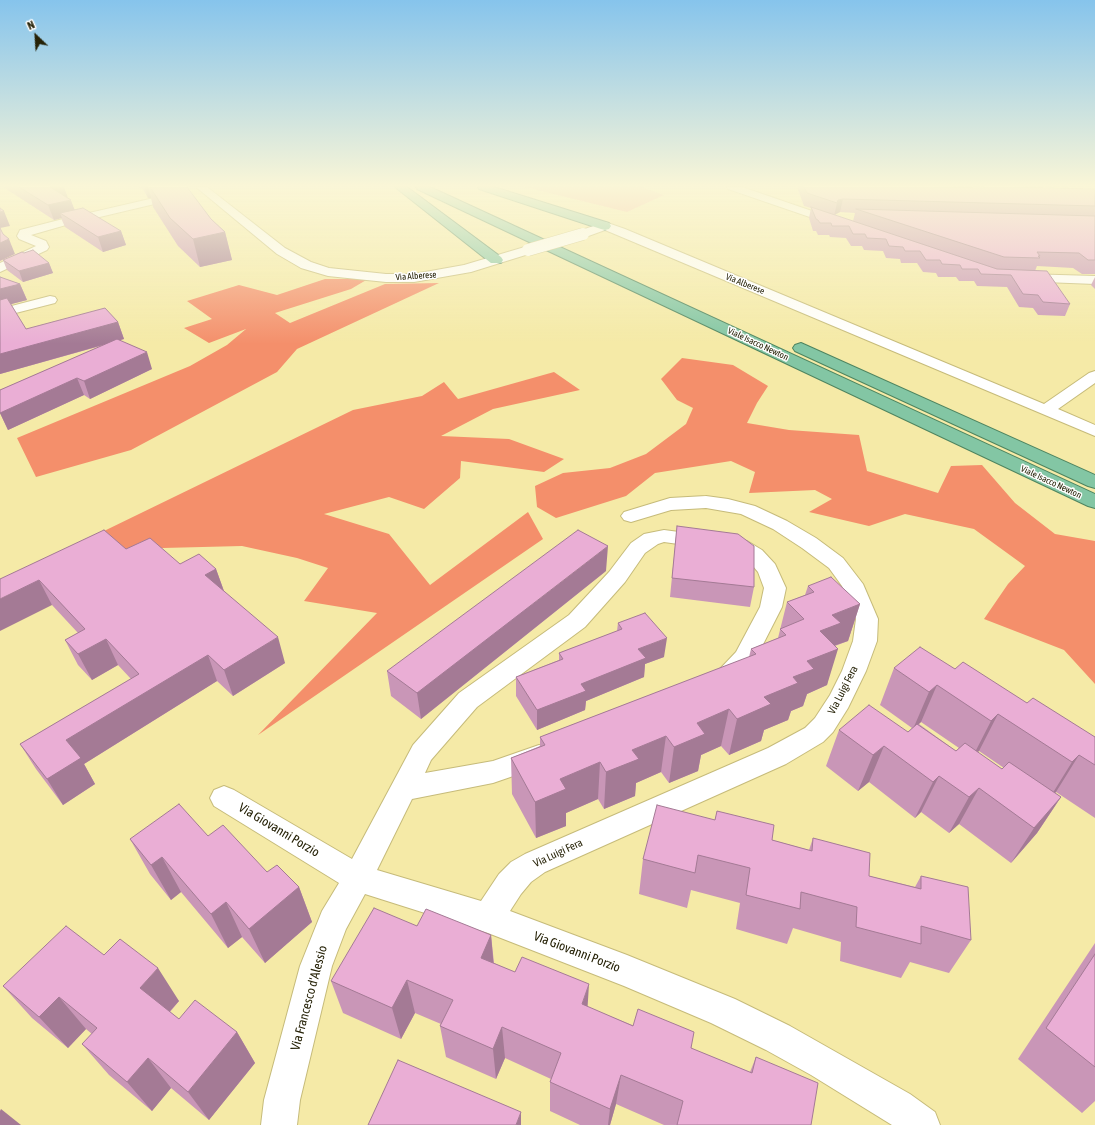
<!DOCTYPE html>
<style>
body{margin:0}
#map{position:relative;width:1095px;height:1125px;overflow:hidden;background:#f5eaa7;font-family:"Asap Condensed",sans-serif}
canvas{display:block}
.north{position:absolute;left:16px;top:16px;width:40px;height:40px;-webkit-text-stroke:3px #fff;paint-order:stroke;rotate:335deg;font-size:11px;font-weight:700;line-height:16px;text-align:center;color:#262207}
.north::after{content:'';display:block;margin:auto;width:14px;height:18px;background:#262207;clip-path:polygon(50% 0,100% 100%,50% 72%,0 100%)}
</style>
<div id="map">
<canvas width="1095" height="1125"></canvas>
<div class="north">N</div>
</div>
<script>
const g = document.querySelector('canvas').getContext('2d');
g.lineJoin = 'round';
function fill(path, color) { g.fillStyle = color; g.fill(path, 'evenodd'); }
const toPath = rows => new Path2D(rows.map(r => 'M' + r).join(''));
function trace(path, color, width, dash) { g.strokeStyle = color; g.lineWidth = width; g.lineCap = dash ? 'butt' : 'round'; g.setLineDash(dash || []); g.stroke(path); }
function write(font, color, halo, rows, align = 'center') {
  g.font = font + ' "Asap Condensed",sans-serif'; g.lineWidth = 3; g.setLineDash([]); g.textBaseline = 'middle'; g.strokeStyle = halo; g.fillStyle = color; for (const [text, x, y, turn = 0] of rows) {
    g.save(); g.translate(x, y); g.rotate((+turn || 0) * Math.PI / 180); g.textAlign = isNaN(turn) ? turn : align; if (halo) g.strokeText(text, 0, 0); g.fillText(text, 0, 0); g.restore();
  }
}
fill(toPath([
 [525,187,641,187,664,195,627,212]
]), '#f9b79f');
fill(toPath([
 [325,279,368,279,351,289,275,313,290,323,385,284,439,283,297,349,277,372,131,450,36,477,17,438,190,366,227,345,246,329,209,343,184,328,212,319,187,301,239,285,277,295],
 [682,358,733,365,768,386,757,403,747,423,789,430,859,435,867,471,938,493,951,466,982,465,1015,503,1055,534,1095,541,1095,684,1064,650,984,619,1008,584,1025,566,974,529,905,514,869,526,809,512,832,499,815,490,749,493,755,472,731,461,655,473,626,496,556,518,537,507,535,486,563,473,610,468,646,454,686,424,693,408,677,400,661,379],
 [554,372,580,390,493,409,441,436,509,439,564,459,544,472,461,461,460,478,424,509,389,497,324,514,389,534,430,585,528,512,543,539,258,735,377,613,304,601,328,568,297,558,242,546,123,549,104,531,353,410,422,396,444,382,458,399]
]), '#f48f6b');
const minor = toPath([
 [196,187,207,187,285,248,311,262,329,268,386,274,414,274,464,265,528,246,532,247,534,250,532,253,471,272,414,282,386,282,328,276,301,268,277,254,196,187],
 [727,187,742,187,841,221,843,223,841,225,837,227,833,225,728,189,727,187],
 [180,192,185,195,184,197,66,225,31,235,46,241,49,247,47,250,0,272,0,263,36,246,19,239,17,236,20,230,63,219,180,192],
 [605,222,625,229,1044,404,1089,373,1095,371,1095,383,1058,409,1095,425,1095,436,617,235,605,230,583,238,579,237,577,234,579,231,605,222],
 [1024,274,1095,276,1095,284,1019,281,1017,278,1019,275,1024,274],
 [50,296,55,297,57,300,55,303,0,317,0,309,50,296],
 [706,496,728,499,755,506,787,521,816,538,843,558,863,584,878,619,877,641,866,671,848,708,833,732,823,742,786,764,545,872,531,882,521,894,510,911,627,955,735,999,790,1026,910,1094,935,1112,940,1125,892,1125,811,1075,766,1050,711,1023,624,986,488,933,365,894,346,929,332,966,300,1100,297,1125,261,1125,264,1100,300,966,322,911,339,883,214,806,210,798,214,790,224,786,234,790,352,859,413,745,459,693,569,615,609,572,631,543,644,534,664,530,747,541,762,550,775,564,786,588,782,607,753,664,735,684,726,687,717,684,714,678,717,672,736,652,760,607,764,588,758,572,748,560,735,552,664,542,658,544,645,553,625,582,585,627,477,707,431,760,425,773,493,761,539,745,548,748,552,756,548,764,493,783,412,799,377,870,481,901,499,874,511,862,525,854,768,748,805,728,815,718,830,695,842,671,853,641,856,619,852,607,842,586,829,568,802,548,773,529,741,514,706,508,671,510,631,522,624,520,621,516,624,512,670,498,706,496]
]);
const trunk = toPath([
 [395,187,407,187,501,257,503,260,501,263,491,263,395,187],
 [416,187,430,187,1095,494,1095,508,1088,506,417,189,416,187],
 [478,187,494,187,609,223,611,226,609,229,605,230,601,229,479,189,478,187],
 [801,343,1095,475,1095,488,1088,486,795,351,793,348,795,345,801,343]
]);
trace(minor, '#c6bb7a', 2);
trace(trunk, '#4e845f', 2);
fill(minor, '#fff');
fill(trunk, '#83c6a4');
const minorBridge = toPath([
 [528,250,583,234]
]);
trace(minorBridge, '#c6bb7a', 13, []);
trace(minorBridge, '#fff', 12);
fill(toPath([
 [3,187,64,187,68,198,75,210,121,231,126,245,103,252,65,227,61,218,54,220],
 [139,187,187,187,211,219,225,232,232,260,200,267,178,246,153,207,151,198,148,198,142,188],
 [797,187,931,187,982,188,983,187,1010,187,1095,189,1095,274,1082,274,1073,268,1037,266,1035,271,1070,304,1065,316,1038,315,1033,308,1019,307,1007,287,977,286,974,281,959,281,956,277,938,277,936,273,923,272,917,263,901,263,900,259,886,258,883,251,864,250,862,246,851,246,846,238,830,237,829,235,818,235,816,231,813,231,809,218,811,208,804,206],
 [840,212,855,213,853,221,835,215,836,214],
 [24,253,49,263,53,273,23,282,7,270,3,260],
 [0,277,20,284,27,300,11,304,26,329,118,322,124,339,120,340,152,369,90,399,84,395,8,430,0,413,0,390,104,345,0,374],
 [1095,277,1095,289,1091,285],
 [677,526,754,587,750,607,670,597],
 [126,549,180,564,216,569,224,591,285,663,233,696,217,681,84,764,95,784,63,805,36,769,20,744,131,679,118,665,92,680,78,665,65,640,78,633,52,605,0,579],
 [606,571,421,719,391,696,387,671],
 [808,586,860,604,848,641,835,646,827,685,807,694,803,706,791,711,788,720,764,730,761,741,729,755,721,746,701,755,698,771,669,783,661,772,636,783,635,796,604,809,598,799,566,813,566,826,536,838,512,794,511,758,540,746,540,737,749,657,751,649,778,638,787,602,805,595],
 [618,623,664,657,645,664,644,677,586,701,585,710,537,730,516,696,516,677,559,660,559,653,617,631],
 [894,668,955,669,1027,703,1095,737,1095,818,1056,792,1055,793,1061,797,1037,833,1011,863,959,824,949,833,921,812,915,818,869,782,858,791,826,766,839,730,908,732,912,728,880,705],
 [921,722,959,748,956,751,919,724],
 [979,751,1004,768,1002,769,977,752],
 [717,811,772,840,809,850,813,838,869,876,915,887,921,876,971,940,949,973,910,962,901,978,840,961,841,942,793,928,787,944,736,929,740,903,691,890,687,908,639,894,643,859,715,820],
 [208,836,267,872,299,887,312,922,265,963,242,937,228,948,181,892,171,900,150,874,130,839],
 [417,926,491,935,494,963,587,1007,750,1072,756,1057,811,1125,664,1125,616,1104,610,1125,580,1125,550,1111,550,1082,551,1079,505,1058,496,1079,446,1057,440,1026,441,1024,415,1013,401,1039,343,1013,331,981],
 [1095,943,1095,1101,1082,1113,1018,1059],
 [104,955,179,1001,170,1012,179,1019,237,1032,255,1063,209,1120,171,1088,152,1111,109,1075,82,1044,92,1034,86,1029,68,1048,32,1018,3,986]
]), '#c996b7');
fill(toPath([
 [50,187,64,187,68,199],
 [145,187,148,187,151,198,148,198],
 [843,199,840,212,836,214,834,216,837,203,838,200],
 [71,200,76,214,60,213,62,218,54,220,48,205],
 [4,211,10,226,0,228,0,212],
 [121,231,126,245,103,252,98,237],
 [225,232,232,260,200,267,193,239],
 [9,239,15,254,0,261,0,243],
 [49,263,53,273,23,282,19,271],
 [20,284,27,300,0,307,0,289],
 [118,322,124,339,0,374,0,354],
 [147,352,152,369,90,399,84,381],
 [77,378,84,395,8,430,0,413],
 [608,546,606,571,421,719,417,693],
 [216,569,225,594,205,575],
 [39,580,52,605,0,631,0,599],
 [860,604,848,641,833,646,838,649,827,685,807,694,803,706,791,711,788,720,764,730,761,741,729,755,737,719,764,697,793,677,807,661,820,631,832,615],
 [278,637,285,663,233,696,224,670],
 [667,638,664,657,645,664,644,677,586,701,585,710,537,730,537,710,638,649],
 [106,639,118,665,92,680,78,654],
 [208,655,217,681,84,764,95,784,63,805,47,779,66,740],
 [937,685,921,722,913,729,929,692],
 [729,709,721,746,701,755,698,771,669,783,674,747,697,723],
 [998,714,979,751,972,758,991,721],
 [666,736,661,772,636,783,635,796,604,809,606,772,632,750],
 [884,746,869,782,858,791,873,755],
 [1079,755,1056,792,1049,799,1072,762],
 [600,762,598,799,566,813,566,826,536,838,535,802,560,779],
 [939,776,921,812,915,818,933,782],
 [979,788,959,824,949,833,969,797],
 [1061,797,1037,833,1011,863,1034,828],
 [162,857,181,892,171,900,151,865],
 [299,887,312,922,265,963,249,929],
 [226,902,242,937,228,948,211,914],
 [491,935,494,969,481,958],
 [158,968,179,1001,162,1020,140,988],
 [407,980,415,1013,401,1039,392,1008],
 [589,984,587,1016,582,1004],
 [59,997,86,1029,68,1048,39,1017],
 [502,1027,505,1058,496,1079,493,1049],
 [237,1032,255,1063,209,1120,188,1092],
 [148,1058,171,1088,152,1111,127,1082],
 [621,1075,616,1104,610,1125,608,1125,610,1109],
 [1,1109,21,1125,0,1125,0,1111],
 [521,1112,521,1125,516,1125]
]), '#a47a95');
const building = toPath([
 [19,187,53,187,50,187,71,200,48,205,19,187],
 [150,187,187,187,211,219,225,232,193,239,170,218,150,187],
 [804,187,931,187,985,188,983,187,1010,187,1095,189,1095,206,843,199,838,200,837,203,807,193,804,187],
 [811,207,997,269,1047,271,1070,304,1043,302,1038,295,1023,294,1011,275,981,274,978,269,962,269,960,265,942,264,940,260,926,260,920,251,905,251,903,247,889,246,886,239,867,238,865,234,853,234,849,226,832,226,831,223,820,223,818,220,816,219,811,207],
 [0,208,4,211,0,212,0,208],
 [83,208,121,231,98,237,60,213,83,208],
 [856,209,1095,216,1095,260,1088,260,1079,253,1037,252,1040,256,1038,256,1040,258,1004,257,856,209],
 [0,228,3,234,9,239,0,243,0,228],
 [33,250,49,263,19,271,3,260,22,252,24,253,33,250],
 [0,277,20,284,0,289,0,277],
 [7,298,26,329,105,308,118,322,0,354,0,300,7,298],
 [117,339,147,352,84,381,77,378,0,413,0,390,117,339],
 [677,526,738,534,754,546,754,587,672,578,677,526],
 [104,530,126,549,150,538,180,564,199,554,216,569,205,575,278,637,224,670,208,655,66,740,81,758,47,779,20,744,139,674,106,639,78,654,65,640,85,629,39,580,0,599,0,579,104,530],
 [578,530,608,546,417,693,387,671,578,530],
 [831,577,860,604,832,615,841,623,820,631,838,649,807,661,814,669,793,677,798,683,764,697,771,704,737,719,729,709,697,723,705,734,674,747,666,736,632,750,639,759,606,772,600,762,560,779,566,789,535,802,511,758,545,745,540,737,756,654,751,649,786,635,780,629,804,619,787,602,814,592,808,586,831,577],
 [645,613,667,638,638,649,646,658,581,684,586,691,537,710,516,677,563,659,559,653,622,629,618,623,645,613],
 [920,647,955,669,963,662,1027,703,1033,698,1095,737,1095,765,1079,755,1072,762,998,714,991,721,937,685,929,692,894,668,920,647],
 [869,705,908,732,917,724,956,751,965,743,1002,769,1009,762,1061,797,1034,828,979,788,969,797,939,776,933,782,884,746,873,755,839,730,869,705],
 [179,804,208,836,223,825,267,872,277,865,299,887,249,929,226,902,211,914,162,857,151,865,130,839,179,804],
 [657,805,715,820,717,811,774,825,772,840,812,851,813,838,870,853,869,876,921,889,921,876,968,887,971,940,921,926,921,944,856,927,857,907,801,892,800,909,746,895,750,868,698,855,695,873,643,859,657,805],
 [374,908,417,926,426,909,491,935,481,958,515,972,522,957,589,984,582,1004,633,1026,638,1009,694,1032,691,1048,752,1073,756,1057,818,1083,811,1125,677,1125,683,1101,621,1075,610,1109,550,1082,561,1053,502,1027,493,1049,440,1026,453,1000,407,980,392,1008,331,981,374,908],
 [66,926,104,955,120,939,158,968,140,988,179,1019,195,1000,237,1032,188,1092,148,1058,127,1082,82,1044,97,1028,59,997,39,1017,3,986,66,926],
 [1095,954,1095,1067,1046,1028,1095,954],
 [398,1060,521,1112,516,1125,368,1125,398,1060]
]);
fill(building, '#eaaed5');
trace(building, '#a47a95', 1);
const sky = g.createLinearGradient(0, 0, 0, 344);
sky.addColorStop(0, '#86c4ec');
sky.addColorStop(0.54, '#faf6d7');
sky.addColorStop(1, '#faf6d700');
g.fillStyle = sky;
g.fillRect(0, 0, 1095, 344);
write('9px', '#262207', '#fff', [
 ["Via Alberese",416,276,-4],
 ["Via Alberese",745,284,22],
 ["Viale Isacco Newton",758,344,25],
 ["Viale Isacco Newton",1051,482,25]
]);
write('11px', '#262207', '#fff', [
 ["Via Luigi Fera",843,690,-63],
 ["Via Luigi Fera",558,853,-25]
]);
write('13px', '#262207', '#fff', [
 ["Via Giovanni Porzio",279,830,31],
 ["Via Giovanni Porzio",577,952,21],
 ["Via Francesco d'Alessio",309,998,-75]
]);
</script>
